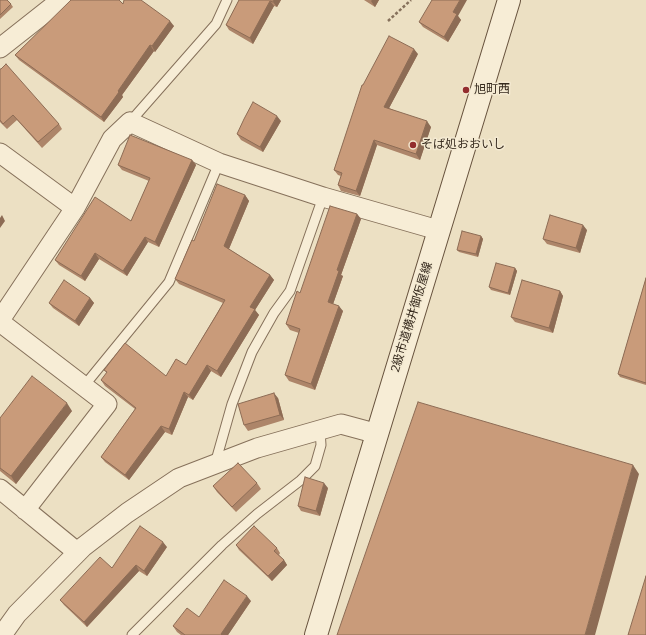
<!DOCTYPE html>
<meta charset="utf-8">
<style>
body{margin:0}
canvas{display:block;background:#ece0c3}
</style>
<canvas width="646" height="635"></canvas>
<script>
const g = document.querySelector('canvas').getContext('2d');
g.lineJoin = 'round';
const toPath = rows => new Path2D(rows.map(r => 'M' + r).join(''));
function trace(path, color, width, dash) { g.strokeStyle = color; g.lineWidth = width; g.lineCap = dash ? 'butt' : 'round'; g.setLineDash(dash || []); g.stroke(path); }
function fill(path, color) { g.fillStyle = color; g.fill(path, 'evenodd'); }
function write(font, color, halo, rows, align = 'center') {
  g.font = font + ' Bitter,"Noto Sans JP",serif'; g.lineWidth = 3; g.setLineDash([]); g.textBaseline = 'middle'; g.strokeStyle = halo; g.fillStyle = color; for (const [text, x, y, turn = 0] of rows) {
    g.save(); g.translate(x, y); g.rotate((+turn || 0) * Math.PI / 180); g.textAlign = isNaN(turn) ? turn : align; if (halo) g.strokeText(text, 0, 0); g.fillText(text, 0, 0); g.restore();
  }
}
const lane = toPath([
 [130,122,216,24,227,0],
 [84,386,169,282,219,163],
 [215,464,232,404,252,352,274,313,290,291,323,197],
 [132,635,222,545,257,514,301,480,315,466,321,445,320,430]
]);
const street = toPath([
 [0,48,61,0],
 [0,153,75,208],
 [0,320,75,208,112,139,130,122,219,163,323,197,438,230],
 [0,322,107,404,25,510],
 [0,489,77,552],
 [2,635,17,614,83,547,127,513,179,478,257,448,341,424,378,434]
]);
const secondary = toPath([
 [316,635,509,0]
]);
trace(lane, '#86715b', 11);
trace(street, '#86715b', 21);
trace(secondary, '#68533e', 24);
trace(toPath([
 [388,21,411,0]
]), '#86715b', 2.5, [3, 2]);
trace(lane, '#f7edd6', 9);
trace(street, '#f7edd6', 19);
trace(secondary, '#f7edd6', 22);
fill(toPath([
 [0,0,11,4,13,7,0,19],
 [239,0,281,0,277,7,274,6,253,44,229,30,226,25],
 [364,0,379,0,375,7],
 [123,4,174,26,155,52,154,51,122,95,123,97,104,122,19,60,15,55],
 [458,16,461,20,448,42,423,27,419,22],
 [418,54,389,108,431,127,420,160,377,145,360,196,341,191,338,185,341,176,338,175,334,170,363,85],
 [0,69,59,124,62,129,42,148,17,120,7,129,0,122],
 [281,121,263,152,241,140,237,134],
 [192,160,196,165,159,247,148,242,127,276,99,259,85,281,59,265,55,260,131,221,149,181,122,170,118,165],
 [245,195,249,201,229,249,270,275,274,280,255,310,259,315,221,377,211,371,193,400,188,397,172,435,165,432,129,480,105,462,101,457,135,409,105,386,101,380,107,373,104,370,166,376,186,365,223,303,179,284,175,279,194,241],
 [357,214,361,219,341,275,343,276,333,304,343,311,315,390,289,381,285,375,299,333,290,330,286,324],
 [587,230,580,253,547,244,543,239],
 [481,236,483,239,478,257,459,252,457,250],
 [515,268,517,271,510,295,491,290,489,287],
 [646,278,646,385,620,377,618,374],
 [560,291,563,296,553,333,515,322,511,317],
 [90,298,94,303,79,326,53,308,49,303],
 [278,398,284,420,248,431,244,425],
 [72,411,16,484,0,471,0,418],
 [257,483,261,489,236,512,217,492,213,486],
 [328,488,320,516,301,511,298,506],
 [236,545,277,548,280,553,279,555,284,560,287,565,272,581,239,550],
 [167,547,147,576,139,571,87,627,64,605,60,600,112,568],
 [251,601,228,635,181,635,177,632,173,626]
]), '#ad8569');
fill(toPath([
 [274,0,281,0,277,7,273,2],
 [372,0,379,0,375,7,371,1],
 [460,0,467,0,458,16,461,20,448,42,444,37,453,12],
 [270,1,274,6,253,44,250,38],
 [170,21,174,26,155,52,152,46],
 [150,45,154,51,122,95,123,97,104,122,101,117,118,91],
 [414,49,418,54,387,112,384,107],
 [277,116,281,121,263,152,260,147],
 [427,121,431,127,420,160,416,154],
 [374,140,377,145,360,196,356,191],
 [192,160,196,165,159,247,155,242],
 [245,195,249,201,228,251,224,246],
 [357,214,361,219,341,275,343,276,332,307,328,302,337,270],
 [2,215,5,221,0,228,0,218],
 [583,225,587,230,580,253,576,248],
 [481,236,483,239,478,257,476,254],
 [145,237,148,242,127,276,123,271],
 [95,253,99,259,85,281,81,276],
 [515,268,517,271,510,295,508,293],
 [270,275,274,280,255,310,259,315,221,377,217,371,250,307],
 [560,291,563,296,553,333,549,328],
 [90,298,94,303,79,326,75,321],
 [339,306,343,311,315,390,311,384],
 [207,365,211,371,193,400,189,395],
 [184,392,188,397,172,435,169,429],
 [274,393,278,398,284,420,280,415],
 [67,403,72,411,16,484,11,476],
 [161,426,165,432,129,480,125,475],
 [633,465,639,474,595,635,585,635],
 [324,483,328,488,320,516,316,511],
 [163,542,167,547,147,576,144,571],
 [284,560,287,565,272,581,268,576],
 [136,565,139,571,87,627,84,622],
 [247,596,251,601,228,635,222,635,221,634]
]), '#8d6c55');
const building = toPath([
 [0,0,7,0,11,4,0,15,0,0],
 [71,0,119,0,123,4,124,0,141,0,170,21,152,46,150,45,118,91,119,92,101,117,15,55,71,0],
 [239,0,274,0,273,2,270,1,250,38,226,25,239,0],
 [432,0,460,0,453,12,457,14,444,37,419,22,432,0],
 [389,36,414,49,384,107,427,121,416,154,374,140,356,191,338,185,342,173,334,170,362,85,363,85,389,36],
 [6,64,59,124,38,142,13,115,3,124,0,120,0,69,1,69,6,64],
 [253,102,277,116,260,147,237,134,244,119,253,102],
 [130,135,192,160,155,242,145,237,123,271,95,253,81,276,55,260,95,197,131,221,150,178,118,165,130,135],
 [217,184,245,195,224,246,270,275,250,307,255,309,217,371,207,365,189,395,184,392,169,429,161,426,125,475,101,457,136,408,101,380,107,372,104,370,125,343,166,376,176,359,186,365,217,314,225,300,175,279,192,240,194,241,217,184],
 [330,206,357,214,337,270,339,271,328,302,339,306,311,384,285,375,300,329,286,324,297,291,300,293,330,206],
 [550,215,583,225,576,248,543,239,550,215],
 [462,231,481,236,476,254,457,250,462,231],
 [496,263,515,268,508,293,489,287,496,263],
 [646,278,646,383,618,374,646,278],
 [64,280,90,298,75,321,49,303,64,280],
 [522,280,560,291,549,328,511,317,522,280],
 [32,376,67,403,11,476,0,468,0,418,32,376],
 [274,393,280,415,244,425,238,404,274,393],
 [418,402,633,465,585,635,337,635,418,402],
 [238,463,257,483,232,507,213,486,238,463],
 [305,477,324,483,316,511,298,506,305,477],
 [140,526,163,542,144,571,136,565,84,622,60,600,100,557,112,568,140,526],
 [254,526,277,548,274,551,284,560,268,576,236,545,254,526],
 [646,576,646,635,628,635,646,576],
 [224,580,247,596,221,634,222,635,185,635,173,626,187,608,199,617,224,580]
]);
fill(building, '#c99b7a');
trace(building, '#8d6c55', 1);
for (const [x, y, r, color] of [
 [466,90,4,"#932d2e"],
 [413,145,4,"#932d2e"]
]) { const dot = new Path2D(); dot.arc(x, y, r, 0, 2 * Math.PI); g.fillStyle = color; g.fill(dot); trace(dot, '#f4ead2', 1.5); }
write('12px', '#362a1e', '#f4ead2', [
 ["旭町西",474,90],
 ["そば処おおいし",421,145]
], 'left');
write('12px', '#362a1e', '#f4ead2', [
 ["2級市道横井御仮屋線",412,317,-73]
]);
</script>
